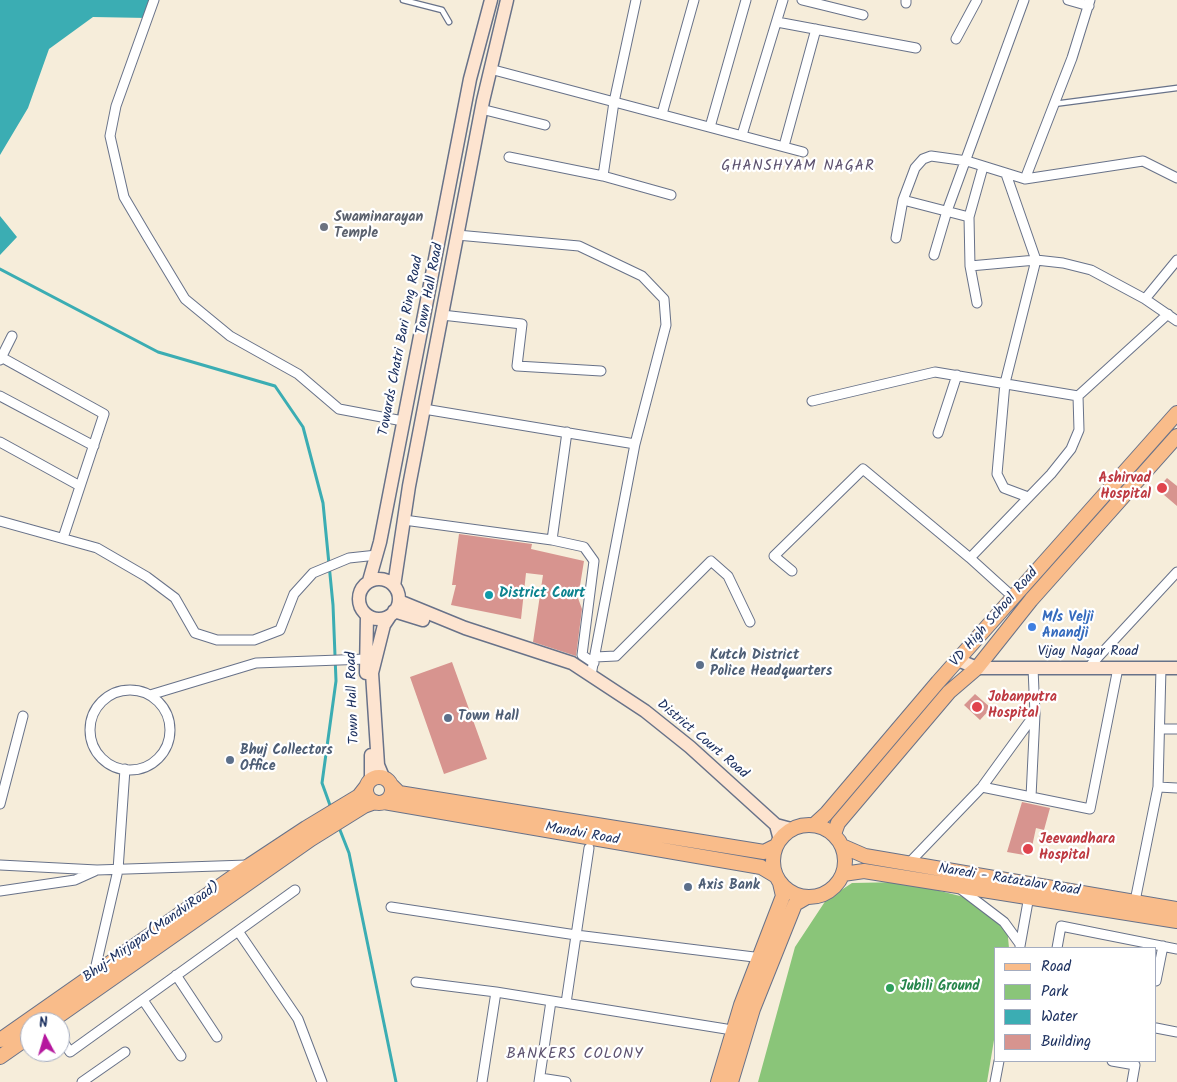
<!DOCTYPE html>
<style>
body{margin:0}
#map{position:relative;width:1177px;height:1082px;overflow:hidden;background:#f6edda;font-family:Kalam,sans-serif}
canvas{display:block}
.legend{position:absolute;left:994px;top:947px;width:162px;height:115px;box-sizing:border-box;background:#fff;border:1px solid #a4acbf;margin:0;padding:6px 9px;list-style:none;font-size:15px;color:#1b2f5e}
.legend li{display:flex;align-items:center;gap:10px;height:25px}
.legend b{width:25px;border:1px solid #a4acbf}
.north{position:absolute;left:20px;top:1012px;width:50px;height:50px;box-sizing:border-box;background:#fff;border:1px solid #a4acbf;border-radius:50%;rotate:354deg;font-size:14px;font-weight:700;line-height:20px;text-align:center;color:#1b2f5e}
.north::after{content:'';display:block;margin:auto;width:18px;height:22px;background:#b5179e;clip-path:polygon(50% 0,100% 100%,50% 72%,0 100%)}
</style>
<div id="map">
<canvas width="1177" height="1082"></canvas>
<ul class="legend">
<li><b style="height:6px;background:#f9bc8a"></b>Road</li>
<li><b style="height:14px;background:#8ac579"></b>Park</li>
<li><b style="height:14px;background:#3badb3"></b>Water</li>
<li><b style="height:14px;background:#d7948f"></b>Building</li>
</ul>
<div class="north">N</div>
</div>
<script>
const g = document.querySelector('canvas').getContext('2d');
g.lineJoin = 'round';
function fill(path, color) { g.fillStyle = color; g.fill(path, 'evenodd'); }
const toPath = rows => new Path2D(rows.map(r => 'M' + r).join(''));
function trace(path, color, width, dash) { g.strokeStyle = color; g.lineWidth = width; g.lineCap = dash ? 'butt' : 'round'; g.setLineDash(dash || []); g.stroke(path); }
function write(font, color, halo, rows, align = 'center') {
  g.font = font + ' Kalam,sans-serif'; g.lineWidth = 4.5; g.setLineDash([]); g.textBaseline = 'middle'; g.strokeStyle = halo; g.fillStyle = color; for (const [text, x, y, turn = 0] of rows) {
    g.save(); g.translate(x, y); g.rotate((+turn || 0) * Math.PI / 180); g.textAlign = isNaN(turn) ? turn : align; if (halo) g.strokeText(text, 0, 0); g.fillText(text, 0, 0); g.restore();
  }
}
fill(toPath([
 [904,882,964,897,1007,927,1009,948,996,948,996,1028,987,1082,758,1082,795,947,826,900,852,883]
]), '#8ac579');
fill(toPath([
 [0,0,153,0,148,18,93,17,49,49,28,108,0,155],
 [0,216,17,237,0,255]
]), '#3badb3');
trace(toPath([
 [0,269,158,352,275,386,303,427,323,503,333,605,336,681,322,783,331,808],
 [338,825,349,853,396,1082]
]), '#3badb3', 3);
fill(toPath([
 [1167,478,1177,486,1177,506,1157,489],
 [459,534,532,544,531,549,584,561,578,598,582,609,576,656,533,642,543,575,526,573,521,619,451,605,456,585,452,585],
 [452,662,487,759,444,774,410,677],
 [975,694,991,708,980,720,964,705],
 [1022,802,1050,808,1044,830,1036,828,1030,856,1007,852]
]), '#d7948f');
const lane = toPath([
 [403,0,442,10,449,22],
 [1054,104,1177,88]
]);
const street = toPath([
 [154,0,116,106,110,136,124,197,147,236,185,299,230,336,298,374,339,409,403,421],
 [802,0,863,15],
 [1068,0,1089,6],
 [906,3,906,0],
 [777,22,916,48],
 [956,39,977,0],
 [490,69,803,152],
 [481,109,545,125],
 [662,114,694,0],
 [710,127,746,0],
 [742,135,783,0],
 [784,146,816,29],
 [509,157,603,176,671,195],
 [1006,174,1036,260,1005,383,997,474,1004,488,1028,497],
 [603,176,614,102,636,0],
 [1025,179,1072,58,1090,0],
 [903,200,969,217],
 [457,235,579,246,642,276,664,299,666,325,635,444,591,675],
 [896,238,903,200,915,168,923,159,931,156,967,161,1025,179,1143,161,1177,178],
 [934,255,947,211,1024,0],
 [970,266,1036,260,1063,263,1091,270,1145,299,1177,321],
 [1145,299,1177,260],
 [977,303,970,266,969,217,983,167],
 [442,315,522,324,517,366,601,371],
 [1,357,104,414,63,538],
 [0,360,12,336],
 [0,396,94,446],
 [1078,396,1168,314],
 [812,401,935,372,1078,396],
 [424,409,635,444],
 [938,433,957,375],
 [0,442,80,486],
 [404,520,552,540,584,547,594,561,582,655,594,663],
 [0,521,97,548,147,577,175,598,195,633,217,640,254,640,280,630,294,594,313,573,349,558,377,555],
 [552,540,567,432],
 [970,558,1051,474,1071,449,1079,430,1078,396],
 [792,571,774,556,863,469,970,558,1013,597],
 [595,657,616,656,711,561,728,576,750,622],
 [1088,668,1177,572],
 '90 730a40 40 0 1 1 80 0a40 40 0 1 1-80 0Z',
 [150,695,256,663,367,659],
 [1160,729,1177,729],
 [982,787,1090,809,1118,668],
 [1158,787,1177,788],
 [1031,797,1035,714,1033,668],
 [0,804,23,716],
 [908,864,982,787,1035,714],
 [0,865,97,870,247,865],
 [958,887,1004,922,1020,944],
 [0,891,75,880,95,871],
 [1135,901,1158,787,1161,668],
 [391,907,576,935,762,958],
 [238,931,298,1019,322,1082],
 [1020,946,1029,896],
 [1057,948,1061,926,1177,949],
 [94,974,118,870,125,769],
 [176,975,217,1037],
 [1156,981,1163,946],
 [416,982,496,992,726,1029],
 [143,1000,181,1056],
 [566,1003,589,848],
 [1156,1028,1177,1032],
 [60,1037,70,1052,295,890],
 [1112,1061,1135,1065,1132,1082],
 [540,1078,566,1082],
 [82,1082,125,1052],
 [482,1082,496,992],
 [539,1082,551,1001],
 [995,1082,999,1061]
]);
const secondary = toPath([
 '359 599a20 20 0 1 1 40 0a20 20 0 1 1-40 0Z',
 [369,581,380,542,470,79,491,0],
 [394,586,409,486,483,101,507,0],
 [399,601,465,628,572,663,645,711,690,747,776,825,791,829],
 [394,611,423,620],
 [958,660,977,668,1177,668],
 [366,673,367,616],
 [383,777,378,765,372,673,384,625,390,616],
 [371,780,371,755],
 [776,825,780,840]
]);
const primary = toPath([
 '366 790a13 13 0 1 1 26 0a13 13 0 1 1-26 0Z',
 [392,786,399,793,764,852,776,846],
 [384,802,761,867,776,876],
 '773 861a36 36 0 1 1 72 0a36 36 0 1 1-72 0Z',
 [814,825,826,814,938,682,1177,413],
 [834,834,838,823,949,692,977,668,1031,600,1177,436],
 [842,846,865,856,1177,909],
 [843,874,864,871,1177,921],
 [50,1022,311,839,364,806,375,802],
 [0,1040,250,865,306,828,359,796,366,787],
 [0,1057,30,1036],
 [718,1082,741,1005,783,896,780,883],
 [731,1082,753,1009,795,904,807,897]
]);
trace(lane, '#687289', 7);
trace(street, '#687289', 11);
trace(secondary, '#687289', 15);
trace(primary, '#687289', 16);
trace(lane, '#fff', 4.5);
trace(street, '#fff', 9);
trace(secondary, '#fde4d0', 12);
trace(primary, '#f9bc8a', 14);
for (const [x, y, r, color] of [
 [324,227,5,"#6b7280"],
 [1162,488,6,"#e0444e"],
 [489,595,5,"#0f9aa8"],
 [1032,627,5,"#3f7fe0"],
 [700,665,5,"#5c6f8a"],
 [977,707,6,"#e0444e"],
 [448,718,5,"#5c6f8a"],
 [230,760,5,"#5c6f8a"],
 [1028,849,6,"#e0444e"],
 [688,887,5,"#5c6f8a"],
 [890,988,5,"#2e9e5b"]
]) { const dot = new Path2D(); dot.arc(x, y, r, 0, 2 * Math.PI); g.fillStyle = color; g.fill(dot); trace(dot, '#fff', 2); }
write('bold 14px', '#5b616d', '#fff', [
 ["Swaminarayan",334,219],
 ["Temple",334,235]
], 'left');
write('14px', '#1b2f5e', '#fff', [
 ["Town Hall Road",431,289,-79],
 ["Towards Chatri Bari Ring Road",402,346,-79],
 ["VD High School Road",995,618,-49],
 ["Vijay Nagar Road",1088,653],
 ["Town Hall Road",354,698,-92],
 ["District Court Road",702,740,40],
 ["Mandvi Road",582,835,10],
 ["Naredi - Ratatalav Road",1009,881,9],
 ["Bhuj-Mirjapar(MandviRoad)",152,933,-35]
]);
write('bold 14px', '#be3a42', '#fff', [
 ["Ashirvad",1151,480,"right"],
 ["Hospital",1151,496,"right"],
 ["Jobanputra",988,699],
 ["Hospital",988,715],
 ["Jeevandhara",1039,841],
 ["Hospital",1039,857]
], 'left');
write('bold 14px', '#0d838f', '#fff', [
 ["District Court",499,595]
], 'left');
write('bold 14px', '#366cbe', '#fff', [
 ["M/s Velji",1042,619],
 ["Anandji",1042,635]
], 'left');
write('bold 14px', '#4e5e75', '#fff', [
 ["Kutch District",710,657],
 ["Police Headquarters",710,673],
 ["Town Hall",458,718],
 ["Bhuj Collectors",240,752],
 ["Office",240,768],
 ["Axis Bank",698,887]
], 'left');
write('bold 14px', '#27864d', '#fff', [
 ["Jubili Ground",900,988]
], 'left');
g.letterSpacing = '1px';
write('15px', '#5d526f', '#fff', [
 ["GHANSHYAM NAGAR",798,167],
 ["BANKERS COLONY",575,1055]
]);
g.letterSpacing = '0px';
</script>
